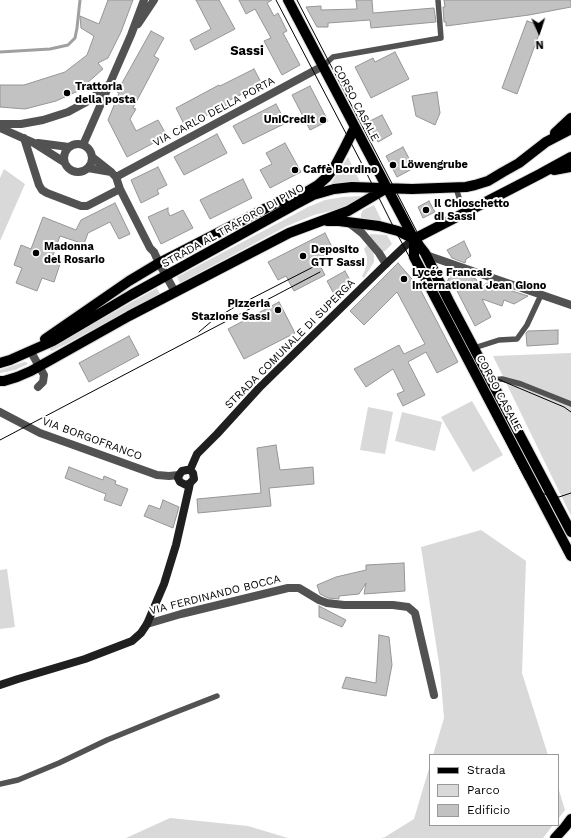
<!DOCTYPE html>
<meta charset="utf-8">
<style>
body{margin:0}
#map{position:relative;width:571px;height:838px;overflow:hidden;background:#fff;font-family:"Work Sans",sans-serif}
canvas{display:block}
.legend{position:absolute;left:429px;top:754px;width:130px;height:72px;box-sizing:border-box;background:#fff;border:1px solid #999;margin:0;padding:5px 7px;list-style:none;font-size:12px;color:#000}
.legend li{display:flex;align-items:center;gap:8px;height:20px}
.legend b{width:20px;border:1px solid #999}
.north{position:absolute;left:519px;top:12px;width:40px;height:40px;-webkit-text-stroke:3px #fff;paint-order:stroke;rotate:177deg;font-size:11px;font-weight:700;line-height:16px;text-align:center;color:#000}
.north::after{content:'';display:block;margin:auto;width:14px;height:18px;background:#000;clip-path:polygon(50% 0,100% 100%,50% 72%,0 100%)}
</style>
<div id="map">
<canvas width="571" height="838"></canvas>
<ul class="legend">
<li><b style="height:5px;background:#000"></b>Strada</li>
<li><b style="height:11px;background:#d9d9d9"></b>Parco</li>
<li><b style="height:11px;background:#c2c2c2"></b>Edificio</li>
</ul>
<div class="north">N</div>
</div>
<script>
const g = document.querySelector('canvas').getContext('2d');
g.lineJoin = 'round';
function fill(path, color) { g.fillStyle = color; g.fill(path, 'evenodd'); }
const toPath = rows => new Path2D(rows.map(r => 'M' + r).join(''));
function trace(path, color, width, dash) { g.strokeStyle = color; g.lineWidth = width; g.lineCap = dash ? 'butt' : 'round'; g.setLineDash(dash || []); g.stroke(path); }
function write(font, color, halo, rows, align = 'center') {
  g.font = font + ' "Work Sans",sans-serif'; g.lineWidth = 4; g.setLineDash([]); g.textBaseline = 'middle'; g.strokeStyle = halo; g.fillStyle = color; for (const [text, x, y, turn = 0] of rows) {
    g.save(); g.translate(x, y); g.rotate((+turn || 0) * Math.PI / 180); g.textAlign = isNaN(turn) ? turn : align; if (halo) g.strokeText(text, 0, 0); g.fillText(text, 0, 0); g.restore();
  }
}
fill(toPath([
 [348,157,360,182,348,182,330,185],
 [4,169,25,184,0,241,0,178],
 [362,196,363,198,339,209,314,215,287,226,180,283,177,277,308,207,325,200,343,197],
 [374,205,382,221,361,218,361,214,363,210],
 [370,234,387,235,392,244,385,251,381,252,370,237],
 [367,245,373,252,374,256,374,262,364,278,362,276,365,270,367,263,367,257,364,249],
 [157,288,160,294,66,344,52,351,50,350,50,348],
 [571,353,571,516,493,356],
 [24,362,26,362,28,364,15,370,0,373,0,370],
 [472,401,503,455,473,472,441,417],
 [368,407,393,412,385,454,360,450],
 [402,412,442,422,435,451,395,441],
 [481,530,526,561,522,673,548,755,433,755,444,718,440,670,421,547],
 [7,569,15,627,0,629,0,570],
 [430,765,430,825,553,825,543,838,381,838,385,837,414,819],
 [558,787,565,810,558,819],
 [170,818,248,826,288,838,126,838]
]), '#d9d9d9');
trace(toPath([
 [0,52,50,49,68,45,75,38,77,28,80,0]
]), '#a0a0a0', 3);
const building = toPath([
 [108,0,133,0,121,32,108,58,98,63,103,69,78,91,56,101,25,109,0,107,0,85,24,85,65,72,87,55,94,36,81,28,80,16,99,24,108,0],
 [196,0,219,0,235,29,195,50,190,40,211,29,196,0],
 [239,0,272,0,267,3,274,16,278,13,287,31,283,33,300,65,282,75,264,41,271,38,255,9,246,14,239,0],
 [356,0,372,0,373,13,434,8,436,22,371,28,370,20,328,23,328,27,317,27,306,7,321,6,321,10,357,9,356,0],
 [444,0,571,0,571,7,529,15,446,26,446,22,444,22,443,7,445,7,444,0],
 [527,21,542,26,517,94,502,88,527,21],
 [151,31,164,38,154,56,159,59,133,108,136,109,130,119,136,131,158,120,167,136,127,157,108,120,119,93,117,92,151,31],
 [395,52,409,79,371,98,355,67,373,58,375,62,395,52],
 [254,69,262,84,228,101,229,104,185,126,176,108,219,85,220,86,254,69],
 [310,86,328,121,310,130,292,95,310,86],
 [437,92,440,113,435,125,416,116,412,96,437,92],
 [276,104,286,123,243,144,233,126,276,104],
 [382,115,392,134,378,142,368,122,382,115],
 [217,134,227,153,184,175,174,157,217,134],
 [285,143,301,172,270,188,260,170,272,164,266,153,285,143],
 [403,147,414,168,397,177,386,156,403,147],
 [158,167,167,185,157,190,159,194,141,203,131,180,158,167],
 [243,179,252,198,210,219,200,200,243,179],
 [429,201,435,212,423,218,418,207,429,201],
 [115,203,130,234,119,239,110,222,88,233,84,244,60,236,52,258,61,261,54,282,42,278,37,291,16,283,22,268,14,265,21,245,31,249,43,217,76,230,81,220,115,203],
 [168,208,168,212,170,216,183,210,193,228,161,244,148,217,168,208],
 [325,233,334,251,317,260,325,275,294,291,286,276,278,280,268,262,325,233],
 [464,241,471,256,466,259,465,263,452,258,447,250,464,241],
 [398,263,419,287,458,362,437,373,426,352,408,362,425,395,403,406,397,394,404,391,393,369,366,387,354,369,399,345,404,354,425,344,397,292,364,325,350,311,398,263],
 [453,270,460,273,460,274,476,279,480,288,487,283,528,296,514,304,504,300,502,306,482,299,491,317,475,326,454,285,447,282,453,270],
 [345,271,352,284,334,294,327,281,345,271],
 [279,302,295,333,244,359,228,329,279,302],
 [558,330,558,344,527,346,526,333,528,331,558,330],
 [129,336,139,355,89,382,79,363,129,336],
 [276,445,280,470,313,467,314,484,269,488,271,506,198,513,197,499,261,493,257,448,276,445],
 [69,467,103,480,104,476,116,481,115,484,128,489,121,506,104,500,106,494,65,478,69,467],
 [163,500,179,507,173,528,144,516,149,505,160,509,163,500],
 [404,563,405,591,364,594,366,583,359,594,339,596,339,599,328,598,320,594,317,585,336,577,366,570,366,565,404,563],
 [319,606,346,620,342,627,319,617,319,606],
 [379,635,389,637,392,665,386,696,342,688,346,677,376,683,379,635]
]);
fill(building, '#c2c2c2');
trace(building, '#969696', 1);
const primary = toPath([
 [288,0,414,239,425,253,449,301,571,532],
 [555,133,571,118],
 [554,170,571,167],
 [327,221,339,221,379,226,398,231,414,239],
 [414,239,414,257,571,556],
 [414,239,540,174,571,157],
 [45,339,129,281,159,263,278,202,303,194,318,185,327,177,334,168,344,149,355,127],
 [0,363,10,360,53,341,131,295,294,205,313,195,334,189,352,187,412,189,466,187,475,185,488,181,503,172,519,163,546,142,571,129],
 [0,381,4,381,17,377,31,371,129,316,289,233,348,211,387,188],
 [555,838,565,827,571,819]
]);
trace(primary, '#dbdbdb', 12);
trace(toPath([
 [323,66,333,57,441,38,438,0],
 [456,188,462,207,465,213],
 [474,348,499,340,517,339,527,325,541,295],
 [491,380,502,379,521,384,571,404],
 [0,784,18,780,59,763,107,740,171,714,217,696]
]), '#525252', 5.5);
trace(toPath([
 [138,24,154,0],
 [0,124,21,124,43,120,68,112,90,100,108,85],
 [0,128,34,143,64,162],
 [24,138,39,185,42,190,47,193,81,206,87,206,120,189],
 [38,143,69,147],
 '64 158a14 14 0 1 1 28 0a14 14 0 1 1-28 0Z',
 [83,145,131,35,144,0],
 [92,157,111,172,116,177,120,189,150,248,154,252,159,263,175,292],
 [88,168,111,172],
 [116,177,323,66],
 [348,222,362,233,379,253,386,264],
 [426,255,571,305],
 [31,352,44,375,43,382,38,387],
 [0,412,40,433,157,475,169,476,179,475],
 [147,624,181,614,288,588,299,588,319,600,327,603,344,605,393,605,408,607,415,613,434,695]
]), '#525252', 8);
trace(toPath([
 [190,470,197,454,217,434,259,388,386,264,404,247,414,239],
 [0,685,18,679,85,659,132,641,141,633,147,624,164,584,176,545,189,488,190,483,194,479,193,473,190,470,187,470,182,471,179,475,178,478,180,482,186,485,190,483]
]), '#1f1f1f', 8);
trace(primary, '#000', 10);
trace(toPath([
 [276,0,362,164,395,230,441,316,526,480,536,490,549,496,559,497,571,493],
 [297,0,490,373,496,378,507,383,564,407,571,412],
 [199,332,213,320,233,308,317,265],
 [0,440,320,272]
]), '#000', 1);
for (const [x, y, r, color] of [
 [67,93,4,"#000"],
 [323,120,4,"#000"],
 [393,165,4,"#000"],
 [295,170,4,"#000"],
 [426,210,4,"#000"],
 [36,253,4,"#000"],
 [303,256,4,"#000"],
 [404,279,4,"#000"],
 [278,310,4,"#000"]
]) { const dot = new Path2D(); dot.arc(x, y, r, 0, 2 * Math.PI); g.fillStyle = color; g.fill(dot); trace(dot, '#fff', 1.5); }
write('bold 11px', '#000', '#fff', [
 ["Trattoria",75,87],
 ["della posta",75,100],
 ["UniCredit",315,120,"right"],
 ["Löwengrube",401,165],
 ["Caffè Bordino",303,170],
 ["Il Chioschetto",434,204],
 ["di Sassi",434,217],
 ["Madonna",44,247],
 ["del Rosario",44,260],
 ["Deposito",311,250],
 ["GTT Sassi",311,263],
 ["Lycée Francais",412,273],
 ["International Jean Giono",412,286],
 ["Pizzeria",270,304,"right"],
 ["Stazione Sassi",270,317,"right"]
], 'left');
write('11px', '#000', '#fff', [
 ["CORSO CASALE",356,103,62],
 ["VIA CARLO DELLA PORTA",214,112,-28],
 ["STRADA AL TRAFORO DI PINO",233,226,-29],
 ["STRADA COMUNALE DI SUPERGA",290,344,-45],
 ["CORSO CASALE",499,393,62],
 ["VIA BORGOFRANCO",92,439,20],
 ["VIA FERDINANDO BOCCA",215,595,-14]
]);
write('bold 13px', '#000', '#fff', [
 ["Sassi",247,51]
]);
</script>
